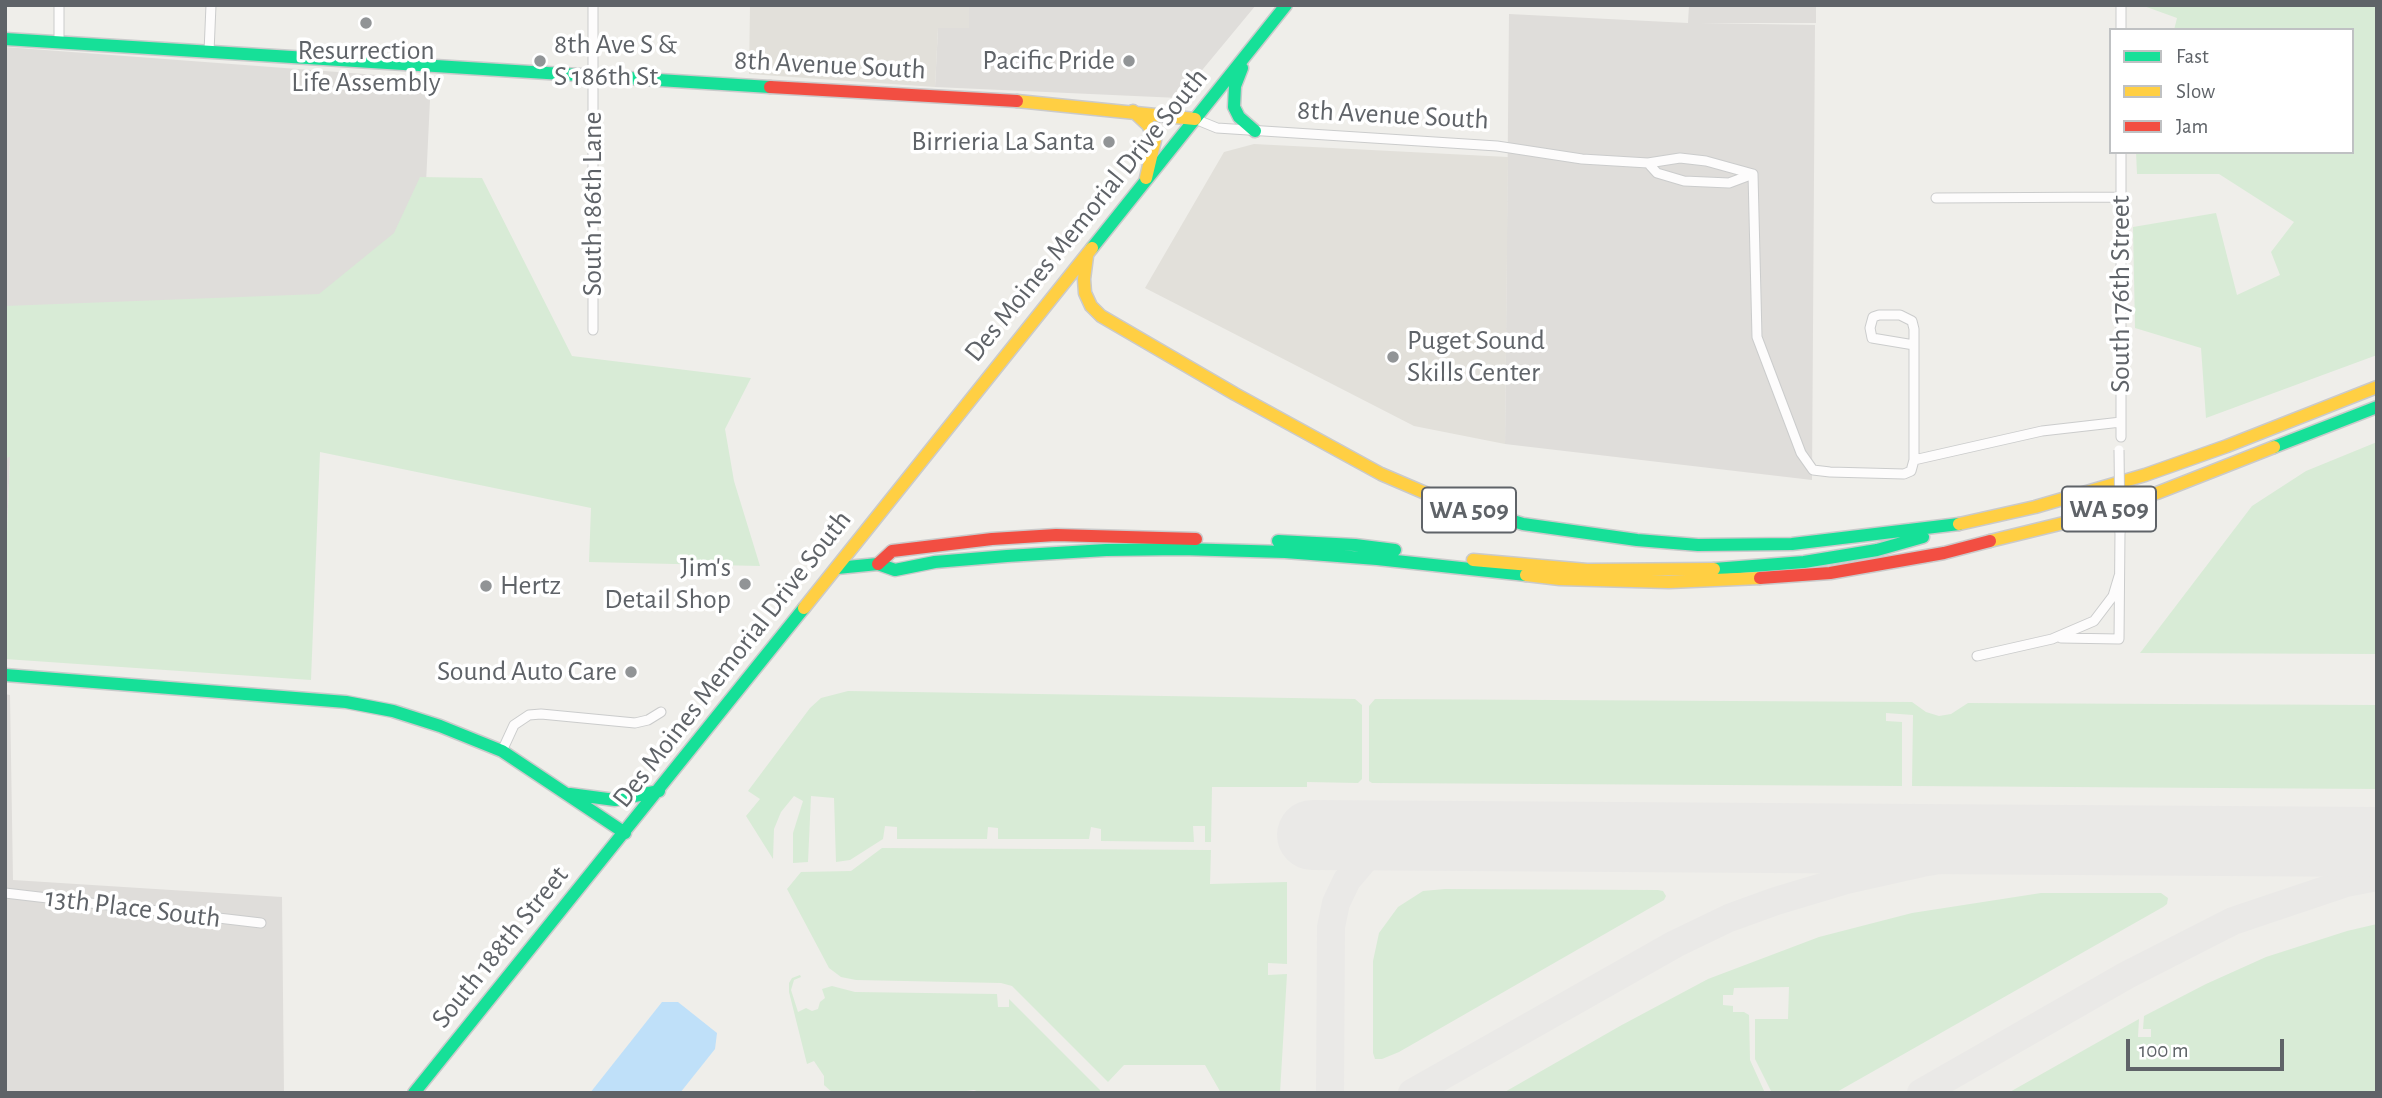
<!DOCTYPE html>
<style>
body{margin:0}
#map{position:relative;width:2382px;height:1098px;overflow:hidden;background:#efeeea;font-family:"Alegreya Sans",sans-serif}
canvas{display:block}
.frame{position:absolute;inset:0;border:7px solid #5f6368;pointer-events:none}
.legend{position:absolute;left:2109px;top:28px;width:245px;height:126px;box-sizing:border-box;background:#fff;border:2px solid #bfc1c3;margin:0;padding:9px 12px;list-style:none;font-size:21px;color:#5f6368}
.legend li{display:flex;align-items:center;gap:14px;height:35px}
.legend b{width:35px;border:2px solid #bfc1c3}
.scale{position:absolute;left:2126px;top:1039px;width:158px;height:32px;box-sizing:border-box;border:4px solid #5f6368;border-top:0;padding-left:9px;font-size:21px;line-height:24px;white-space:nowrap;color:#5f6368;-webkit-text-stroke:5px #fff;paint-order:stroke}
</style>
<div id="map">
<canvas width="2382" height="1098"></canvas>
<div class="frame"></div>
<ul class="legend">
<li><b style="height:9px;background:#16e098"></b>Fast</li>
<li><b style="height:9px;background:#ffcf43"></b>Slow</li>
<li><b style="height:9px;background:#f24e42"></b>Jam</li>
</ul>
<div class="scale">100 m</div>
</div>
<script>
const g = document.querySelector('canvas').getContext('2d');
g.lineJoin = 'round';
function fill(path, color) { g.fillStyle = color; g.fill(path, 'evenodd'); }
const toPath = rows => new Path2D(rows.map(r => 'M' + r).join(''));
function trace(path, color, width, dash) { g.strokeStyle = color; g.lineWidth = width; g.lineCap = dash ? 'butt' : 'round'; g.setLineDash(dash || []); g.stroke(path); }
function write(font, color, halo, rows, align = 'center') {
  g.font = font + ' "Alegreya Sans",sans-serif'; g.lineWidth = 7; g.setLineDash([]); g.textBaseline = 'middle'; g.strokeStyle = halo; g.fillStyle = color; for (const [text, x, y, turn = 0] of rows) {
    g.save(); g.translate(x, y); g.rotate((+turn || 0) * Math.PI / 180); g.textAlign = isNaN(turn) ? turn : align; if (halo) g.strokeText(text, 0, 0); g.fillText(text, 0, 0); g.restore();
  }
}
fill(toPath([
 [969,5,1256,5,1179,98,935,87,938,28,969,28],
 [1689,5,1816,5,1816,23,1700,23,1815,25,1812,480,1505,444,1509,14,1688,23],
 [5,47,431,79,425,204,335,302,5,318],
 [10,456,5,583,5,458],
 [5,694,10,695,13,880,282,897,284,1093,5,1093]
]), '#dfddda');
fill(toPath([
 [750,5,969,5,969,28,938,28,935,87,749,74],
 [1254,144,1508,157,1505,444,1414,426,1145,288,1224,152]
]), '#e2e0da');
fill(toPath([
 [2141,5,2377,5,2377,355,2206,418,2201,348,2135,328,2133,227,2216,213,2237,295,2280,275,2271,252,2294,222,2219,174,2137,174,2136,152,2352,152,2352,30,2174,30,2177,18],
 [420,177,482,178,572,356,751,378,725,429,734,481,760,566,589,562,591,508,320,452,311,680,5,659,5,583,10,457,5,458,5,306,319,294,394,233],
 [2377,442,2377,654,2140,653,2252,506,2306,471],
 [848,691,1355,699,1362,705,1362,779,1358,783,1307,782,1307,787,1212,787,1211,842,1205,842,1205,826,1193,826,1194,842,1101,841,1101,829,1091,827,1089,839,998,839,998,828,988,827,987,839,897,839,897,827,885,826,883,839,850,860,836,862,834,798,811,796,808,862,793,863,793,833,803,801,794,796,781,812,774,829,773,859,746,816,760,799,748,791,810,708,821,698],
 [1375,699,1912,702,1926,712,1939,716,1951,714,1968,703,2377,705,2377,789,1912,786,1913,715,1886,713,1886,721,1902,722,1902,786,1372,783,1369,781,1369,706],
 [882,848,1211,850,1210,884,1287,882,1287,964,1268,963,1268,975,1287,974,1280,1093,1221,1093,1205,1065,1124,1065,1108,1082,1012,986,1001,983,856,980,841,977,829,968,787,889,801,872,851,871],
 [1445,889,1658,890,1663,891,1666,896,1664,900,1399,1052,1382,1059,1375,1059,1373,1053,1373,961,1379,933,1398,907,1423,891],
 [2041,893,2161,893,2168,898,2167,904,2163,907,1835,1093,1772,1093,1755,1059,1755,1019,1788,1019,1789,987,1734,988,1733,995,1723,995,1723,1005,1733,1006,1733,1012,1744,1012,1749,1015,1750,1060,1765,1093,1503,1093,1620,1026,1708,979,1819,937,1912,913],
 [2377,924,2377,1093,2008,1093,2139,1019,2138,1037,2151,1037,2151,1029,2143,1029,2144,1016,2206,984,2266,957,2347,931],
 [800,975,801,977,794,980,791,990,798,1012,806,1008,812,1011,818,1009,820,1002,825,998,822,989,832,986,855,992,997,994,998,1007,1009,1007,1009,999,1100,1090,1100,1093,982,1093,974,1090,951,1093,833,1093,824,1085,824,1076,814,1061,807,1064,789,992,789,983,792,978]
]), '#d8ebd6');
fill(toPath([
 [662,1002,678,1002,717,1033,715,1049,680,1093,590,1093]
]), '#bfe0f9');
trace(toPath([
 [1330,1093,1331,927,1336,903,1347,880,1364,860,1384,848,1423,837],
 [1412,1093,1675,944,1729,918,1776,901,1846,880,1922,863,2065,840],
 [1921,1093,2127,975,2233,921,2346,883,2377,877]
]), '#eae9e7', 28);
trace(toPath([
 [1312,835,2377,842]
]), '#eae9e7', 70);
const street = toPath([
 [593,5,593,330],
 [2121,5,2121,30],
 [59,42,59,5],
 [209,52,211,5],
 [1195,119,1217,128,1497,146,1582,159,1648,163,1680,158,1706,161,1753,174],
 [2121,152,2121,437],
 [1648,163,1657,173,1684,181,1729,183,1753,174],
 [1753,174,1757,337,1801,453,1813,470,1830,472,1904,474,1911,471,1914,460,2042,431,2121,422],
 [1936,198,2121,197],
 [1914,460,1914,329,1912,321,1900,315,1879,315,1873,317,1870,328,1872,338,1914,345],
 [2061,638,2119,639,2120,532],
 [1977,656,2052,639,2094,621,2113,596,2119,576],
 [502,751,514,725,529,715,541,714,635,723,648,720,661,712],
 [5,893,261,923]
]);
const fast = toPath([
 [5,39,770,87],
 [1242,68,1235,86,1234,107,1239,117,1255,131],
 [1092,248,1286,5],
 [2274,447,2377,407],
 [1437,498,1523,524,1637,540,1698,545,1792,544,1959,524],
 [1278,541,1355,545,1395,550],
 [837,568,878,564,895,570,935,562,1007,556,1106,550,1181,549,1285,552,1377,559,1526,575],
 [1714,569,1804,562,1877,550,1923,537],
 [5,675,346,702,393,711,440,726,502,751,625,833],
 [570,794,615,800,659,791],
 [414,1093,804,608]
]);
const slow = toPath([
 [1017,101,1195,119],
 [1133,111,1148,125,1155,140,1146,178],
 [1087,256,1084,279,1085,293,1091,306,1101,316,1235,394,1381,474,1437,498],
 [1959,524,2035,507,2145,475,2227,446,2377,387],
 [1990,541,2072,521,2157,493,2274,447],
 [1473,560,1587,570,1714,569],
 [1526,575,1560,579,1669,582,1760,578],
 [804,608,1092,248]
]);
const jam = toPath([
 [770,87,1017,101],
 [878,564,892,551,992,539,1056,535,1196,539],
 [1760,578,1830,573,1944,553,1990,541]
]);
trace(street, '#cbcccc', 11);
trace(fast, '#cacacb', 15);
trace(slow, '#cacacb', 15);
trace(jam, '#cacacb', 15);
trace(street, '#fdfcfc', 9);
trace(fast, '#16e098', 12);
trace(slow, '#ffcf43', 12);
trace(jam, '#f24e42', 12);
const streetBridge = toPath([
 [2119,450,2120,532]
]);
trace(streetBridge, '#cbcccc', 11, []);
trace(streetBridge, '#fdfcfc', 9);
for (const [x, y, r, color] of [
 [366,23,7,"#919496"],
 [540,61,7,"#919496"],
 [1129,61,7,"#919496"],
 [1109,142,7,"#919496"],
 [1393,357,7,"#919496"],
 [745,584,7,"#919496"],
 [486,586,7,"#919496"],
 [631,672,7,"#919496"]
]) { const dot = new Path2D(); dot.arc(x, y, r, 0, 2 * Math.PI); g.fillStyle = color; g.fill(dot); trace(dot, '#fff', 2.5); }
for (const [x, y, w] of [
 [2109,509,94],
 [1469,510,94]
]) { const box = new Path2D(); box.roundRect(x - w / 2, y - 22.5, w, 45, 5); g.fillStyle = '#fff'; g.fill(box); trace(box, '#5f6368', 2); }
write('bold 26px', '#5f6368', null, [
 ["WA 509",2109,509],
 ["WA 509",1469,510]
]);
write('28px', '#5f6368', '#fff', [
 ["8th Ave S &",554,45,"left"],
 ["S 186th St",554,77,"left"],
 ["Resurrection",366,51,"center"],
 ["Life Assembly",366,83,"center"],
 ["Pacific Pride",1115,61],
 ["Birrieria La Santa",1095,142],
 ["Puget Sound",1407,341,"left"],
 ["Skills Center",1407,373,"left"],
 ["Jim's",731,568],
 ["Detail Shop",731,600],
 ["Hertz",500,586,"left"],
 ["Sound Auto Care",617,672]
], 'right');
write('28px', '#5f6368', '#fff', [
 ["8th Avenue South",830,65,3],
 ["8th Avenue South",1393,115,3],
 ["South 186th Lane",593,204,-90],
 ["Des Moines Memorial Drive South",1086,215,-51],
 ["South 176th Street",2121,294,-90],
 ["Des Moines Memorial Drive South",732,659,-52],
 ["13th Place South",133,908,7],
 ["South 188th Street",500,947,-51]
]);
</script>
